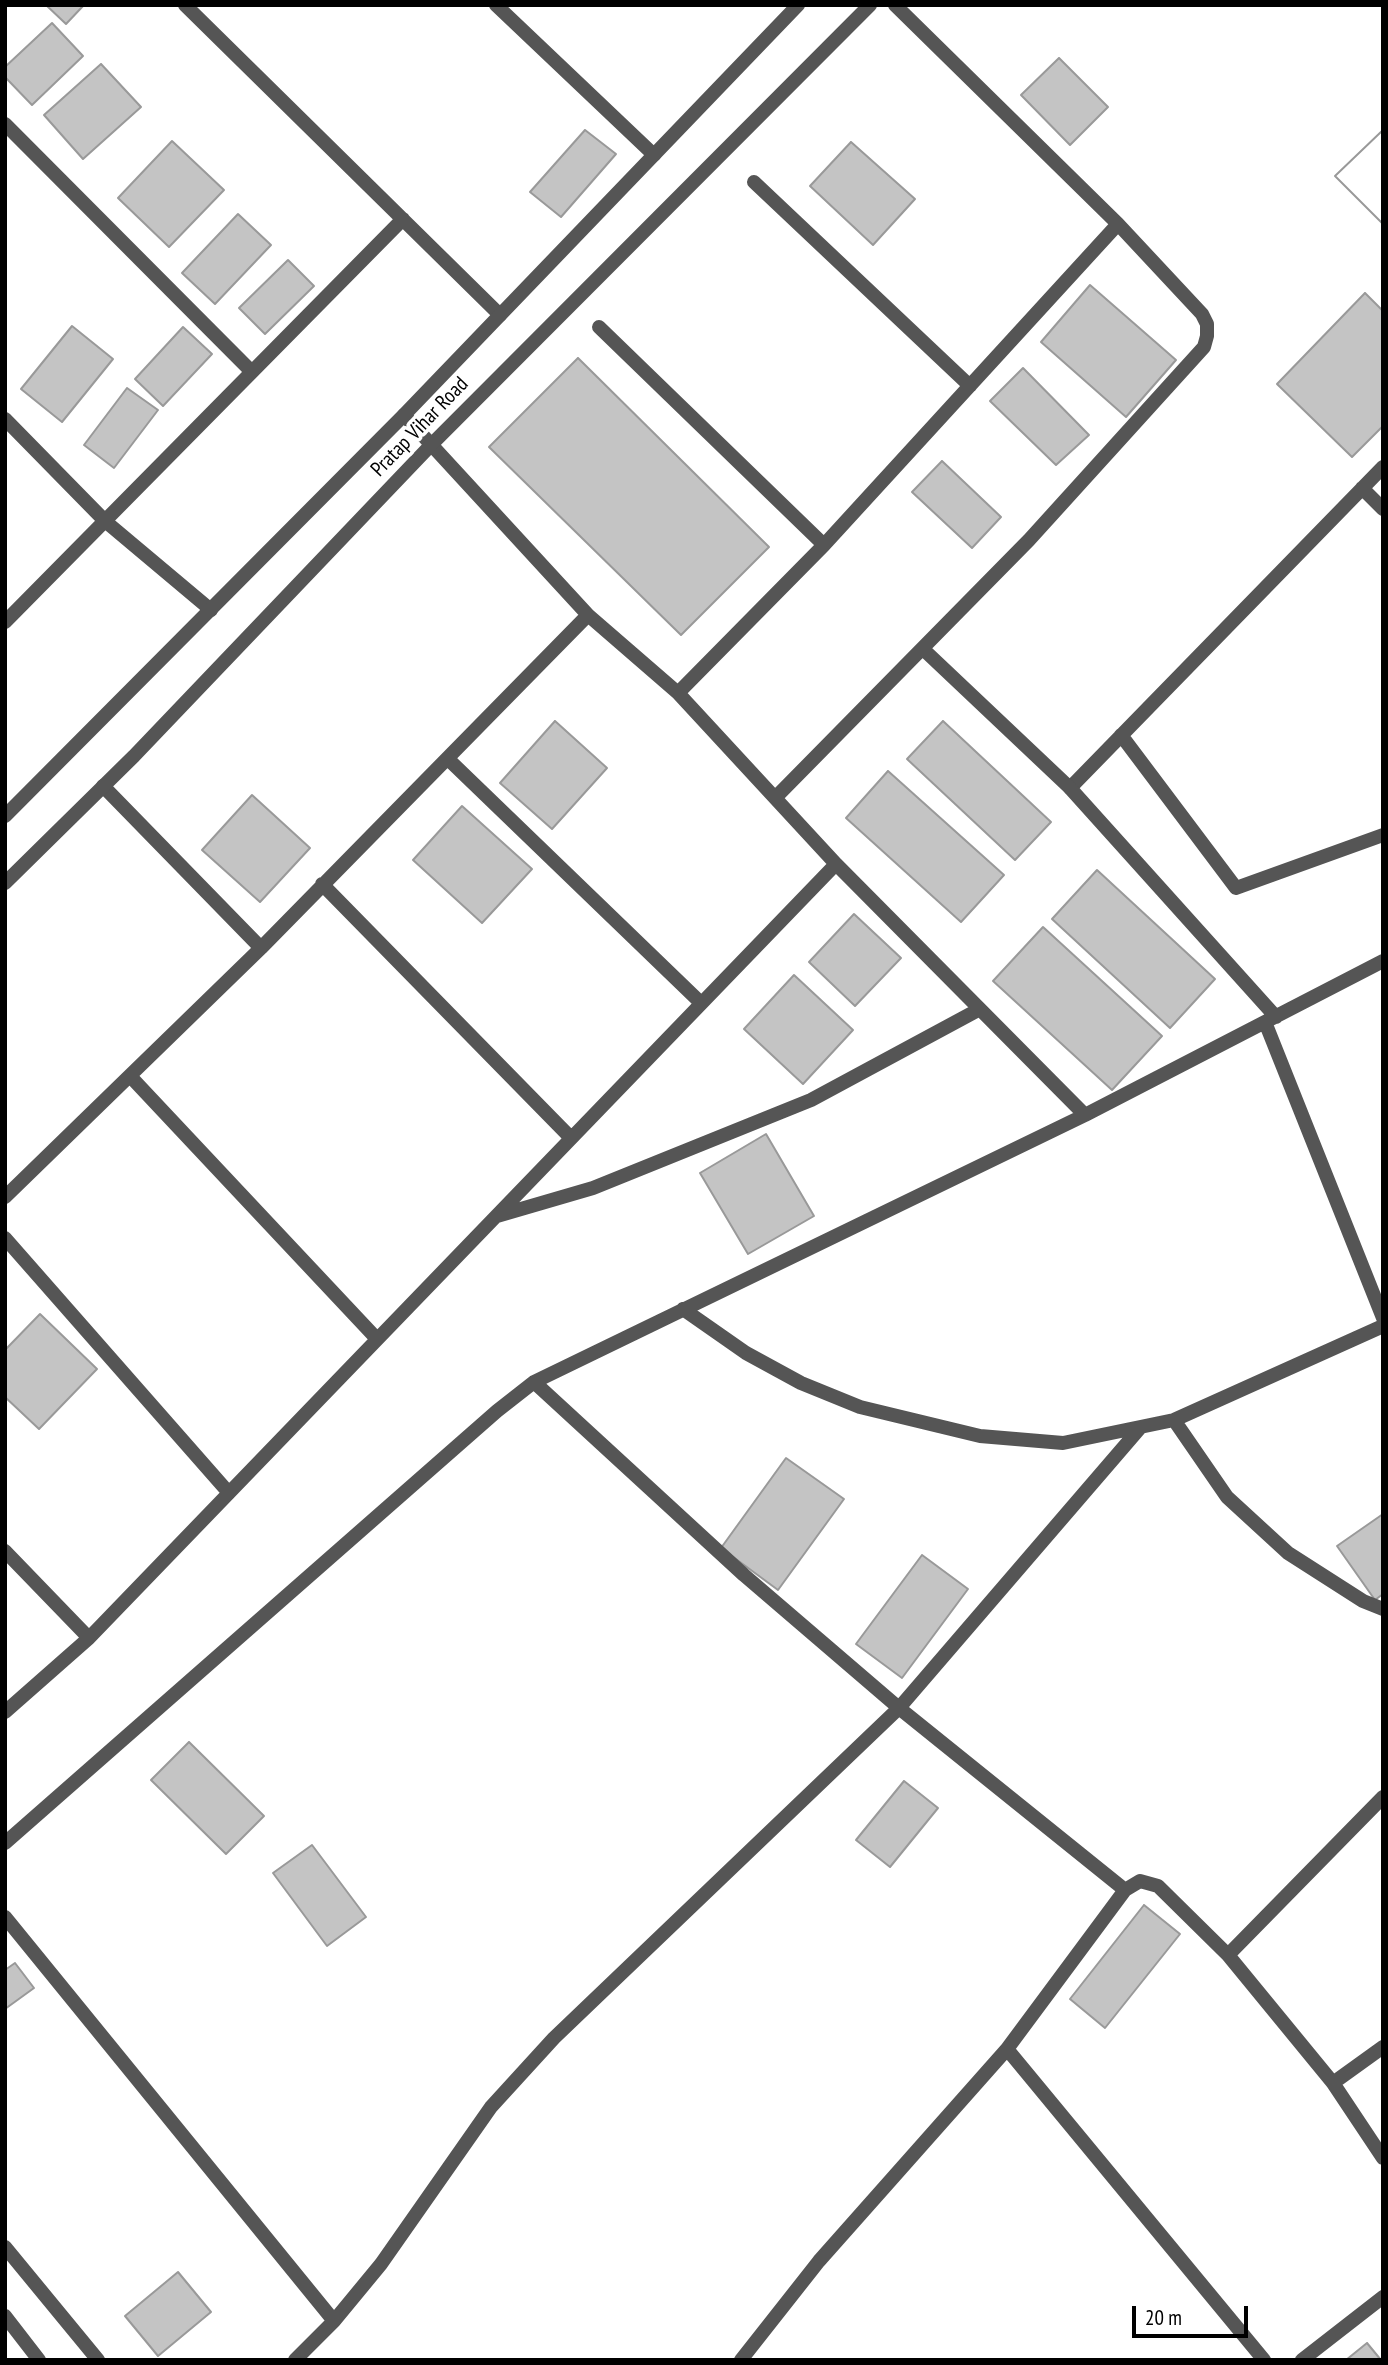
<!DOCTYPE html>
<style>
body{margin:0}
#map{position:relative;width:1388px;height:2365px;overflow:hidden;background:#fff;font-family:"PT Sans Narrow",sans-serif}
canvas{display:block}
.frame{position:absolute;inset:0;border:7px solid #000;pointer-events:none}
.scale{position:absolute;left:1132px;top:2306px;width:116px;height:32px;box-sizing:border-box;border:4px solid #000;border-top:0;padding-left:9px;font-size:21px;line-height:24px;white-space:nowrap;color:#000;-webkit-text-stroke:5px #fff;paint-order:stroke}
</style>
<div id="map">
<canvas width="1388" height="2365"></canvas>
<div class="frame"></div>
<div class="scale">20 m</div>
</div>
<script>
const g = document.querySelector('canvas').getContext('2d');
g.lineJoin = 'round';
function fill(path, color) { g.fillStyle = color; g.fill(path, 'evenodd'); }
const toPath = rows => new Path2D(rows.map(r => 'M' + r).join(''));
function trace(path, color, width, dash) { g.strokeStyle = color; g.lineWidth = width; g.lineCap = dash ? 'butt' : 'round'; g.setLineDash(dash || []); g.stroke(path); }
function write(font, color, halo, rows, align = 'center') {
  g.font = font + ' "PT Sans Narrow",sans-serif'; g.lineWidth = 7; g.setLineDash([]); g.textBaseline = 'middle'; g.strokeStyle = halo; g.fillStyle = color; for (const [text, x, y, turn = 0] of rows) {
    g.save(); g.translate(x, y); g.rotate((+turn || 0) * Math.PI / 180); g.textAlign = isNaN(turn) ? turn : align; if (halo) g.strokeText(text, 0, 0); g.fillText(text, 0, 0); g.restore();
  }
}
const building = toPath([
 [46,5,84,5,66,24,46,5],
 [52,23,83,56,32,105,5,77,5,67,52,23],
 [1059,58,1108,107,1070,145,1021,95,1059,58],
 [101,64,141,107,83,159,44,115,101,64],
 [585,130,616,154,561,217,530,192,585,130],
 [1383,130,1383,224,1335,176,1383,130],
 [1383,130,1383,224,1335,176,1383,130],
 [172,141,224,190,169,247,118,198,172,141],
 [851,142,915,199,873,245,810,186,851,142],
 [238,214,271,245,215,304,182,273,238,214],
 [288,260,314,286,265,334,239,308,288,260],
 [1090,285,1176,360,1126,417,1041,342,1090,285],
 [1365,293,1383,311,1383,426,1352,457,1277,384,1365,293],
 [72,326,113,359,62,422,21,389,72,326],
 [183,327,212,354,163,406,135,379,183,327],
 [578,358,769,547,681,635,489,447,578,358],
 [1023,368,1089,435,1056,465,990,401,1023,368],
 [127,388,158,410,114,468,84,445,127,388],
 [942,461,1001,517,972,548,912,492,942,461],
 [555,721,607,768,552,829,500,783,555,721],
 [943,721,1051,822,1015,860,907,759,943,721],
 [888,771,1004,875,961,922,846,818,888,771],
 [252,795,310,848,260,902,202,850,252,795],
 [462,806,532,869,482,923,413,860,462,806],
 [1097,870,1215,979,1170,1028,1052,919,1097,870],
 [854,914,901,958,855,1006,809,962,854,914],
 [1043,927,1162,1036,1112,1090,993,981,1043,927],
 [794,975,853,1030,803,1084,744,1029,794,975],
 [766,1134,814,1216,748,1254,700,1173,766,1134],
 [40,1314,97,1369,39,1429,5,1397,5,1350,40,1314],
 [786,1458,844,1499,778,1590,721,1548,786,1458],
 [1383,1514,1383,1594,1375,1600,1337,1546,1383,1514],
 [922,1555,968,1589,902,1678,856,1644,922,1555],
 [189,1742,264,1816,226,1854,151,1780,189,1742],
 [904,1781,938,1808,890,1867,856,1840,904,1781],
 [312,1845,366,1917,327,1946,273,1873,312,1845],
 [1144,1905,1180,1934,1105,2028,1070,1999,1144,1905],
 [15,1963,34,1988,5,2009,5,1970,15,1963],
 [178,2272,211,2312,158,2356,125,2316,178,2272],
 [1367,2343,1381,2360,1346,2360,1367,2343]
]);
fill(building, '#c4c4c4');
trace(building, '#999', 2);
trace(toPath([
 [1362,488,1383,509],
 [1121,735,1236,888,1383,835],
 [1070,788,1383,467]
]), '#555', 14);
trace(toPath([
 [185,5,500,315],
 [496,5,654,155],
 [5,124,252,372],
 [754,182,970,386],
 [599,327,824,545],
 [5,419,105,521,211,610],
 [5,622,403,219],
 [923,649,1070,788,1276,1017],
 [678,693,824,545,1118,224],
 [448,759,701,1003],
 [103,786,261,948],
 [776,797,1029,540,1204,347,1207,336,1207,324,1202,314,1118,224,895,5],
 [322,884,571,1138],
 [1265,1022,1383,1318],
 [130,1076,377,1339],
 [1085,1115,1383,961],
 [5,1197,261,948,588,615],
 [497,1216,593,1188,811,1100,978,1010],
 [5,1238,229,1493],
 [683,1309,746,1353,801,1383,860,1407,980,1436,1063,1443,1174,1420,1383,1326],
 [534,1382,744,1575,899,1708,1125,1890,1140,1881,1158,1886,1228,1955,1333,2083,1383,2158],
 [1174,1420,1227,1497,1288,1553,1363,1601,1383,1609],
 [5,1551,89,1638],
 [5,1712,89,1638,836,864],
 [5,1843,497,1411,534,1382,1085,1115,836,864,678,693,588,615,404,415],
 [5,1917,334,2321],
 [1228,1955,1383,1797],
 [1007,2049,1125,1890],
 [1333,2083,1383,2047],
 [295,2360,334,2321,381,2264,491,2107,554,2038,899,1708,1140,1428],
 [741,2360,819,2261,1007,2049,1264,2360],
 [1302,2360,1383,2297]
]), '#555', 14);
trace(toPath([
 [5,816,404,415,798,5],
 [5,883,134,756,431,445,870,5],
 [5,2247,98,2360],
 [5,2316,39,2360]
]), '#555', 14);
write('21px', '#000', '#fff', [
 ["Pratap Vihar Road",420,427,-46]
]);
</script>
